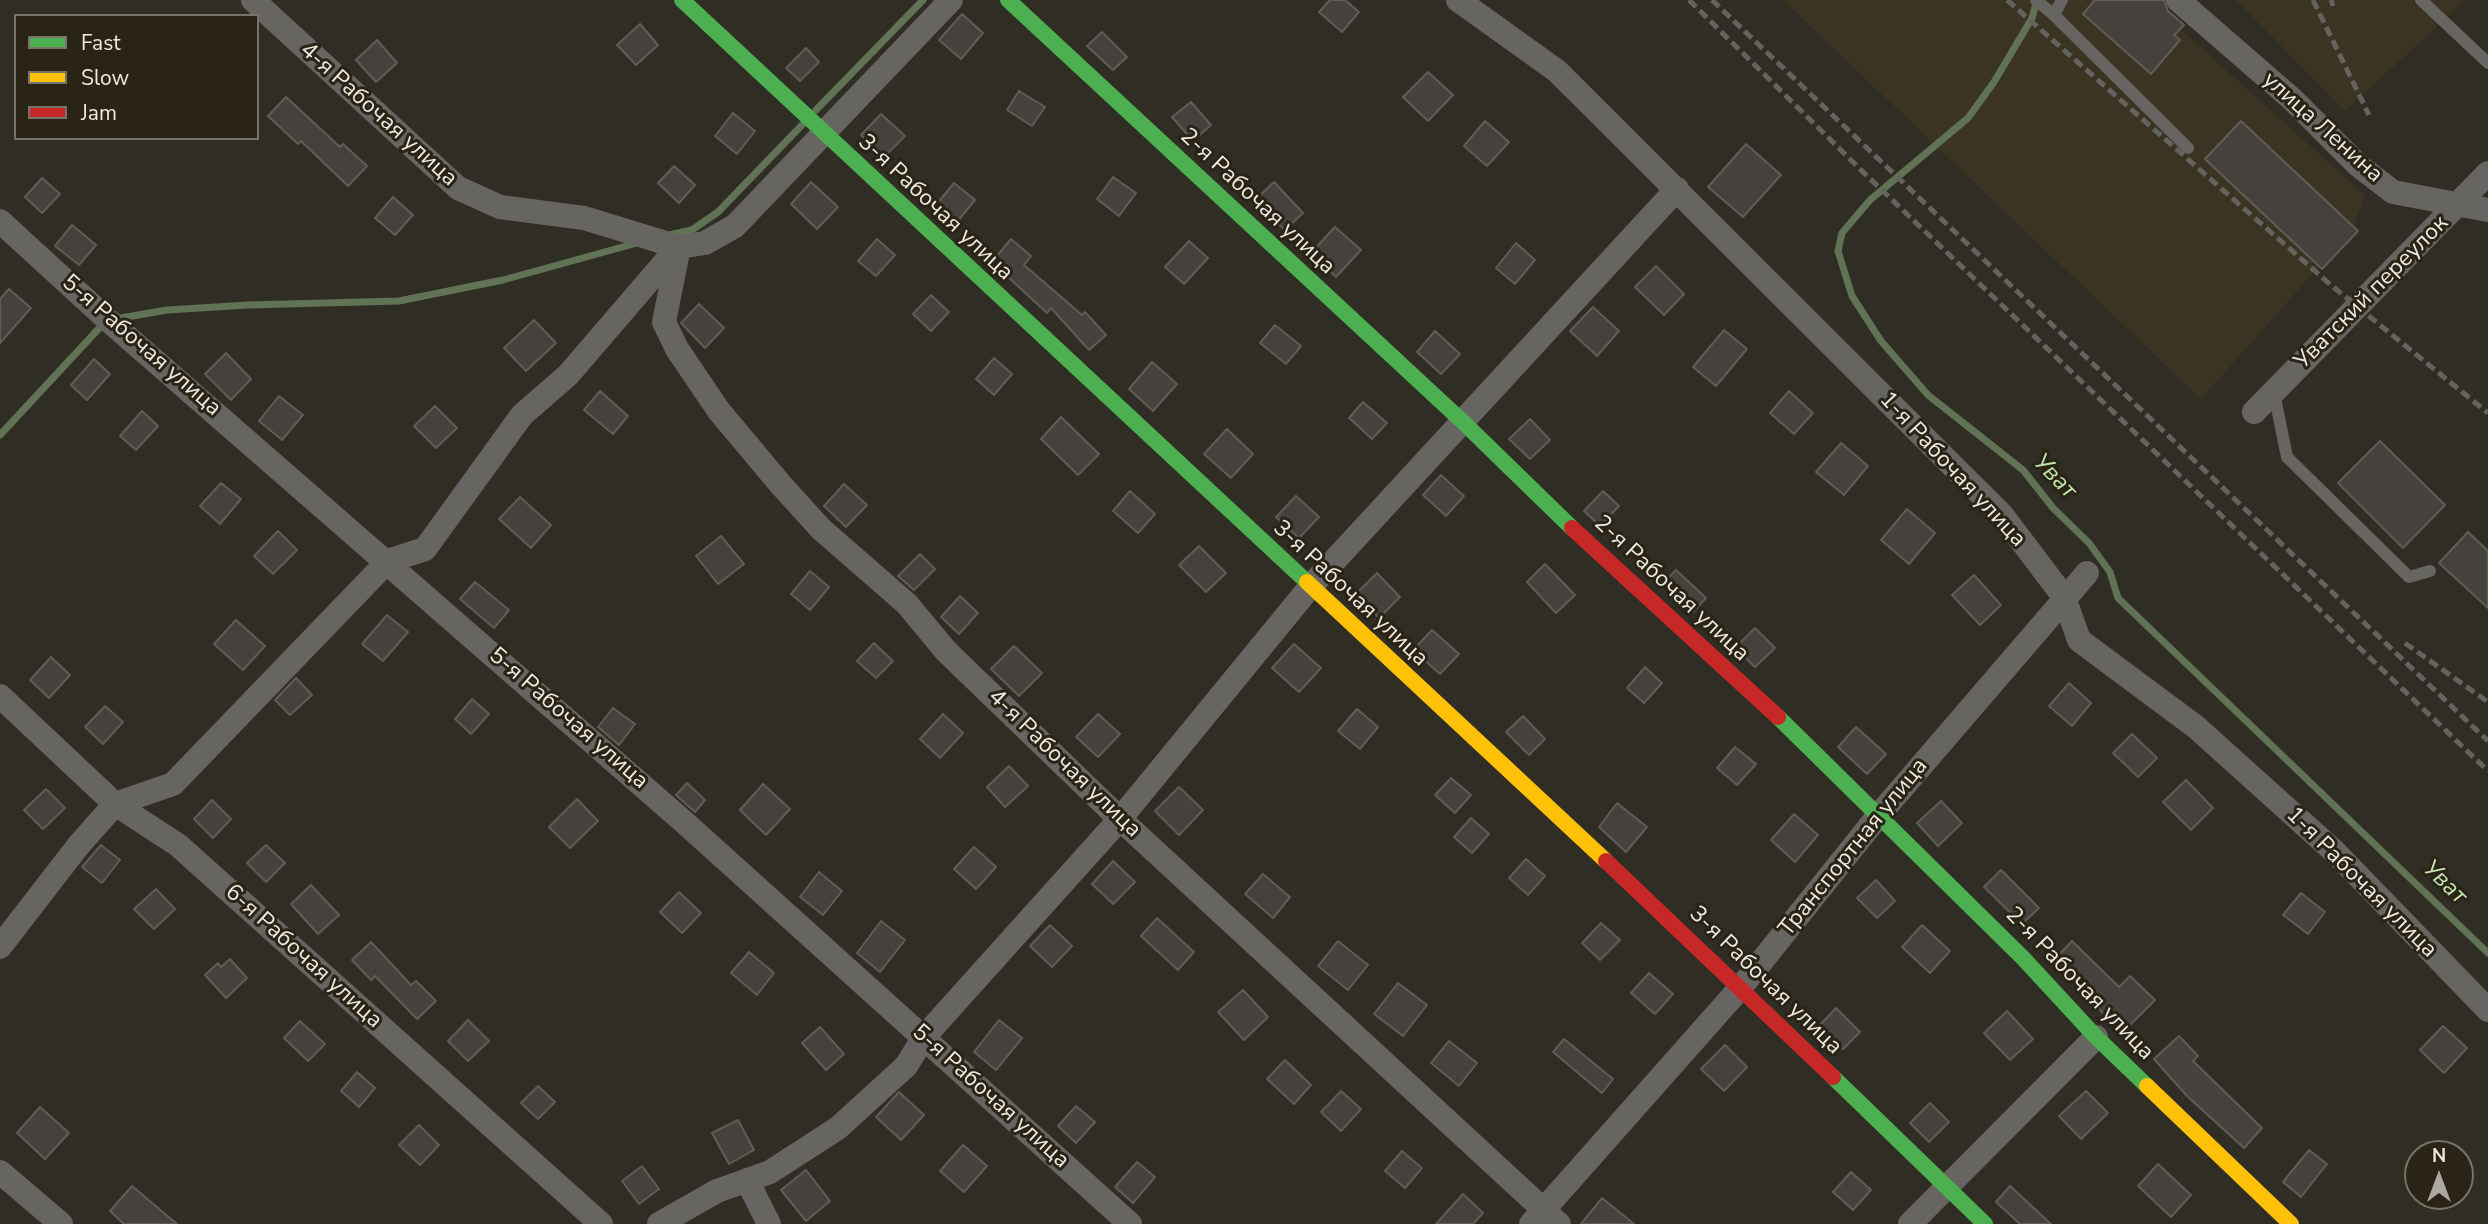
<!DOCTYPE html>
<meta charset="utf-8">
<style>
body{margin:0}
#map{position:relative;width:2488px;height:1224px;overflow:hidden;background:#302d25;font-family:"Nunito Sans",sans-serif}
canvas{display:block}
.legend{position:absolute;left:14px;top:14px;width:245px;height:126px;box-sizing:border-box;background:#2a2417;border:2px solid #787368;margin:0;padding:9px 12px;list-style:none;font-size:21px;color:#eeeae1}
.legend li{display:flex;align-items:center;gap:14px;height:35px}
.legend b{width:35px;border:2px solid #787368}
.north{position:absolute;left:2404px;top:1140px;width:70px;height:70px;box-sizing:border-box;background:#2a2417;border:2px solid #787368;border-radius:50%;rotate:0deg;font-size:19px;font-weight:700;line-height:28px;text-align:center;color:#eeeae1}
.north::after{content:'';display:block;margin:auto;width:24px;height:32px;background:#aca89f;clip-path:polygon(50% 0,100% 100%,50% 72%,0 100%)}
</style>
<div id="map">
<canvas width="2488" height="1224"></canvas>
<ul class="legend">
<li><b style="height:9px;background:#4caf50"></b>Fast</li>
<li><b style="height:9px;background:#ffc107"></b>Slow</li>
<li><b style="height:9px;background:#c62828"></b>Jam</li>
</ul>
<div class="north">N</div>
</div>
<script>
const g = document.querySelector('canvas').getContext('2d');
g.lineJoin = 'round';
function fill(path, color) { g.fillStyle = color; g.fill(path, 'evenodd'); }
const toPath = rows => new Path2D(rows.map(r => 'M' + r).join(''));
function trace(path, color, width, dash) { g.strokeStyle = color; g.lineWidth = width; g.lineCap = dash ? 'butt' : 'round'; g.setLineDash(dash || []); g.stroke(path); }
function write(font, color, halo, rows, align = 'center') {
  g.font = font + ' "Nunito Sans",sans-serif'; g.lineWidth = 6; g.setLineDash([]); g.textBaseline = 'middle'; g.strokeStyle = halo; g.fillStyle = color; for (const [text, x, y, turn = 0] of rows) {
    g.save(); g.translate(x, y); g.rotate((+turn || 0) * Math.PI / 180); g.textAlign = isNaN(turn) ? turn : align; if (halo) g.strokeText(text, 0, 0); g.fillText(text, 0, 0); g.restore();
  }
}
fill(toPath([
 [1783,0,2148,0,2366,196,2350,232,2201,399],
 [2236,0,2466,0,2345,111]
]), '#3c3422');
trace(toPath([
 [2037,0,2032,18,1994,82,1968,118,1870,200,1842,233,1838,251,1852,296,1881,341,1928,395,2023,470,2053,508,2089,543,2110,572,2118,598,2488,953],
 [816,110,923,0],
 [669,235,692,230,718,212,803,124],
 [115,319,167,310,248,305,399,301,503,280,637,243],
 [0,435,104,323]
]), '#607354', 7);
const building = toPath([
 [1330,0,1345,0,1359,12,1342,32,1319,12,1330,0],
 [2095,0,2164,0,2168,11,2184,25,2174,35,2180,40,2151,74,2083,14,2095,0],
 [962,14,983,33,961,59,939,40,962,14],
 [640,24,658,45,636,65,617,45,640,24],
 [1102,32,1127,57,1113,70,1087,46,1102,32],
 [377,40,397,63,376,82,356,60,377,40],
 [806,48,819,62,800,81,786,68,806,48],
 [1428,72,1453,95,1428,121,1403,97,1428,72],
 [1019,91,1045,107,1032,126,1007,110,1019,91],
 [286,97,340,147,343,144,367,166,348,186,301,141,298,144,268,116,286,97],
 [1191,102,1211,125,1193,141,1172,117,1191,102],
 [733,113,755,131,737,154,715,136,733,113],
 [881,114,905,136,884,157,861,135,881,114],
 [1485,121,1509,142,1487,166,1464,146,1485,121],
 [2241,121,2358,231,2322,269,2205,159,2241,121],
 [1746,144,1781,175,1743,217,1708,187,1746,144],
 [674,166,695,185,679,203,658,183,674,166],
 [1113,177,1136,193,1119,216,1097,199,1113,177],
 [42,178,60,194,42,213,25,197,42,178],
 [811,182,838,207,817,229,791,204,811,182],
 [1274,182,1303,213,1285,230,1254,201,1274,182],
 [954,183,975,200,957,222,936,205,954,183],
 [393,197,413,215,395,235,375,218,393,197],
 [72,225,96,245,79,265,55,246,72,225],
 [1335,227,1361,250,1336,277,1311,253,1335,227],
 [877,239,895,255,876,276,858,261,877,239],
 [1011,239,1031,256,1024,265,1082,315,1085,312,1106,335,1089,350,1051,308,1047,313,992,262,1011,239],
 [1189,241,1208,258,1184,284,1165,267,1189,241],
 [1516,243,1535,260,1515,284,1496,268,1516,243],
 [1656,266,1684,294,1664,315,1635,287,1656,266],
 [9,289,31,308,0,343,0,299,9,289],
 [931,295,949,312,931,331,913,314,931,295],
 [699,304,724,328,705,348,681,323,699,304],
 [1593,307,1619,331,1597,356,1570,331,1593,307],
 [534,320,556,343,526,371,504,348,534,320],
 [1275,325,1301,346,1286,364,1260,343,1275,325],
 [1724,330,1747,349,1716,386,1693,367,1724,330],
 [1435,331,1460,354,1441,374,1417,352,1435,331],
 [226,353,251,379,231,400,205,374,226,353],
 [994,358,1012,374,994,395,976,379,994,358],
 [94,359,110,374,87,400,71,385,94,359],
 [1152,362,1177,384,1153,411,1129,389,1152,362],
 [600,391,628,416,613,434,584,410,600,391],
 [1789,391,1813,413,1794,434,1770,413,1789,391],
 [279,396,303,415,282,440,259,421,279,396],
 [1363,402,1387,423,1372,439,1349,418,1363,402],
 [435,406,457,428,436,448,414,426,435,406],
 [142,411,158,426,136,450,120,436,142,411],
 [1061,417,1099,454,1078,475,1041,439,1061,417],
 [1530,419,1550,440,1530,459,1509,439,1530,419],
 [1227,429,1253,454,1231,478,1204,454,1227,429],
 [2380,441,2445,505,2403,548,2338,483,2380,441],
 [1841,443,1868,466,1844,495,1816,472,1841,443],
 [1441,475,1464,496,1446,516,1423,495,1441,475],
 [221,483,241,499,220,524,200,506,221,483],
 [844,484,867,505,846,527,824,506,844,484],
 [1130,491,1155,514,1138,533,1113,511,1130,491],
 [1603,491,1619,506,1600,526,1584,511,1603,491],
 [1296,496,1319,517,1299,538,1276,517,1296,496],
 [520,497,551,525,531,548,499,519,520,497],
 [1907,509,1935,533,1909,564,1881,540,1907,509],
 [278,531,297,550,273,574,254,556,278,531],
 [2468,532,2488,551,2488,608,2439,563,2468,532],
 [721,536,744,564,718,584,696,556,721,536],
 [1199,546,1226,573,1206,592,1179,565,1199,546],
 [920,554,935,569,914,590,898,576,920,554],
 [1545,564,1575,595,1556,613,1527,582,1545,564],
 [1676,570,1706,598,1693,612,1662,584,1676,570],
 [810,571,829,587,810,610,791,594,810,571],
 [1377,573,1400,597,1379,618,1356,594,1377,573],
 [1974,575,2001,605,1980,625,1952,595,1974,575],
 [475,582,509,610,494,628,460,599,475,582],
 [960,596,978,613,959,634,941,617,960,596],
 [387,615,408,632,383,661,362,644,387,615],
 [236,620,265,646,243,670,214,644,236,620],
 [1755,628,1775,648,1755,667,1735,648,1755,628],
 [1432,630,1459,654,1440,674,1413,650,1432,630],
 [874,643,893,661,876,678,857,661,874,643],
 [1294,644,1321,668,1299,692,1272,668,1294,644],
 [1014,646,1042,673,1019,696,991,669,1014,646],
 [51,657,70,675,49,698,30,680,51,657],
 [1645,667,1662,683,1644,703,1627,688,1645,667],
 [296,678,312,695,290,715,275,700,296,678],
 [2069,683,2091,703,2072,726,2049,706,2069,683],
 [472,699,489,714,471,734,455,719,472,699],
 [105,706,123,722,103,744,85,727,105,706],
 [613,708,635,724,619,745,598,727,613,708],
 [1357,709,1378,727,1360,749,1338,731,1357,709],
 [943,714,963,733,940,758,920,739,943,714],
 [1098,714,1120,734,1098,757,1076,737,1098,714],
 [1523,716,1545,739,1529,755,1506,732,1523,716],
 [1856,727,1886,754,1867,774,1838,747,1856,727],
 [2132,734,2157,758,2138,777,2113,753,2132,734],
 [1735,747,1756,764,1737,785,1717,768,1735,747],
 [1009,766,1028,786,1005,807,987,787,1009,766],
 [1451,778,1471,795,1455,813,1435,795,1451,778],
 [2186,780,2213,808,2191,830,2163,802,2186,780],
 [687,783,705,800,695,812,676,795,687,783],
 [763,784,790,809,766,835,740,810,763,784],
 [1179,787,1203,810,1179,835,1155,811,1179,787],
 [46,789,65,808,43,829,24,810,46,789],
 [577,799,598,821,570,848,549,827,577,799],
 [212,800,231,819,213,838,194,819,212,800],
 [1941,801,1962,823,1938,846,1917,823,1941,801],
 [1617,803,1647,827,1626,852,1599,827,1617,803],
 [1794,814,1818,835,1795,862,1771,840,1794,814],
 [1471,818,1489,834,1472,853,1454,837,1471,818],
 [101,845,120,860,102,883,82,867,101,845],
 [266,845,285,863,266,882,247,863,266,845],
 [974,847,996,867,976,889,954,869,974,847],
 [1526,859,1545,876,1528,895,1509,878,1526,859],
 [1113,861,1135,882,1113,904,1092,884,1113,861],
 [2001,870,2039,908,2022,924,1984,887,2001,870],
 [819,872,842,891,823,915,800,897,819,872],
 [1263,874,1290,897,1273,918,1245,894,1263,874],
 [1876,880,1895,901,1877,918,1857,898,1876,880],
 [311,885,339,915,318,934,291,904,311,885],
 [156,889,175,909,154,929,134,909,156,889],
 [679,892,701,913,682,933,660,912,679,892],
 [2301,893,2325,912,2308,934,2283,915,2301,893],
 [1157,918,1194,952,1178,970,1141,936,1157,918],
 [881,921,905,940,880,972,857,953,881,921],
 [1601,923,1620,940,1600,960,1582,943,1601,923],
 [1050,925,1072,946,1052,967,1030,946,1050,925],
 [1922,925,1950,951,1930,973,1902,947,1922,925],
 [1338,941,1368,965,1348,990,1318,966,1338,941],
 [2072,941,2119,987,2130,976,2155,1000,2122,1033,2053,961,2072,941],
 [371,942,411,985,416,981,436,1001,417,1019,375,976,371,980,352,960,371,942],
 [749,952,774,973,757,995,731,973,749,952],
 [230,959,247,978,226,998,205,975,218,963,221,967,230,959],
 [1649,973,1673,994,1655,1014,1631,993,1649,973],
 [1398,983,1427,1005,1403,1036,1374,1014,1398,983],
 [1243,990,1268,1017,1244,1040,1218,1012,1243,990],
 [1836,1008,1860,1032,1843,1049,1819,1026,1836,1008],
 [2007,1011,2033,1039,2010,1060,1984,1033,2007,1011],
 [468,1020,489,1041,468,1061,448,1041,468,1020],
 [999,1020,1022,1038,996,1070,974,1052,999,1020],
 [300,1021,325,1044,308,1061,284,1038,300,1021],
 [2443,1026,2467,1048,2444,1073,2420,1050,2443,1026],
 [820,1027,844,1054,826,1070,802,1043,820,1027],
 [2179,1036,2198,1056,2193,1061,2262,1128,2244,1148,2187,1096,2154,1059,2179,1036],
 [1564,1039,1613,1079,1602,1093,1553,1052,1564,1039],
 [1449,1041,1477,1063,1459,1086,1431,1063,1449,1041],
 [1725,1045,1747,1067,1724,1091,1701,1069,1725,1045],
 [1285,1060,1311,1085,1294,1104,1267,1079,1285,1060],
 [357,1072,375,1088,359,1107,341,1091,357,1072],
 [538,1086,555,1102,538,1119,521,1103,538,1086],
 [1341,1091,1361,1109,1341,1131,1321,1112,1341,1091],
 [2086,1091,2108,1113,2081,1139,2059,1116,2086,1091],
 [899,1092,924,1115,901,1140,876,1117,899,1092],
 [1930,1103,1949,1122,1929,1142,1910,1123,1930,1103],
 [1076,1106,1095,1122,1076,1143,1058,1126,1076,1106],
 [40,1107,69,1133,45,1159,17,1133,40,1107],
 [738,1120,754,1150,729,1164,712,1133,738,1120],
 [419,1125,439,1145,420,1165,399,1145,419,1125],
 [963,1145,987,1166,964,1192,940,1171,963,1145],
 [2309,1150,2327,1164,2301,1197,2283,1182,2309,1150],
 [1402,1151,1422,1168,1405,1188,1385,1171,1402,1151],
 [1137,1162,1155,1177,1133,1203,1115,1187,1137,1162],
 [2158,1164,2191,1195,2171,1217,2138,1186,2158,1164],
 [642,1166,659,1189,639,1204,622,1181,642,1166],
 [806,1170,830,1201,806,1221,781,1190,806,1170],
 [1851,1172,1871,1190,1853,1210,1833,1192,1851,1172],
 [132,1186,177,1224,124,1224,110,1211,132,1186],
 [2010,1186,2051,1224,2020,1224,1996,1202,2010,1186],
 [1463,1194,1483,1213,1473,1224,1436,1224,1463,1194],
 [1602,1198,1634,1224,1581,1224,1602,1198]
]);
fill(building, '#45413c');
trace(building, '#605c56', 2);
trace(toPath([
 [2036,0,2054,15],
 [2062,0,2054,15,2188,148],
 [2421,0,2488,63],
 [2274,393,2287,457,2409,577,2430,571]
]), '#666562', 12);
trace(toPath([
 [253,0,458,188,500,207,584,218,679,247,705,243,735,226,951,0],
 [1458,0,1557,71,2002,515,2064,597,2079,640,2196,727,2336,853,2488,1010],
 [2178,0,2292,99,2358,165,2393,192,2488,210],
 [0,221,108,320,684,822,1130,1224],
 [679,247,664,322,677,349,719,411,781,485,821,529,907,604,946,651,1120,819,1559,1224],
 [2254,412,2488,173],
 [0,696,115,804,178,845,601,1224],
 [0,947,78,846,115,804,173,784,388,561,425,549,522,415,568,375,678,247],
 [0,1172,61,1224],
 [747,1180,769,1224],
 [659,1224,717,1191,770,1172,838,1128,906,1066,924,1037,1120,819,1310,587,1677,189],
 [1531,1224,1741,987,1878,816,2087,573],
 [1910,1224,2096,1037]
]), '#666562', 24);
trace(toPath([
 [682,0,1307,582],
 [1008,0,1463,422,1572,528],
 [1778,717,2023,958,2096,1037,2147,1086],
 [1833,1077,1985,1224]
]), '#4caf50', 16);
trace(toPath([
 [1307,582,1606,861],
 [2147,1086,2291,1224]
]), '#ffc107', 16);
trace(toPath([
 [1572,528,1778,717],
 [1606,861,1833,1077]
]), '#c62828', 16);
trace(toPath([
 [1689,0,1863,172,2488,771],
 [1712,0,2488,741],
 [2007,0,2332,286,2488,413],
 [2313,0,2369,115],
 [2331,0,2333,6],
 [2405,643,2488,702]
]), '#64635f', 5, [10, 5]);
write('23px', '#eeeae1', '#2a2417', [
 ["4-я Рабочая улица",378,115,42],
 ["улица Ленина",2322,128,42],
 ["2-я Рабочая улица",1257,202,43],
 ["3-я Рабочая улица",935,208,43],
 ["Уватский переулок",2372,293,-45],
 ["5-я Рабочая улица",141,346,41],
 ["1-я Рабочая улица",1952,470,47],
 ["2-я Рабочая улица",1671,589,43],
 ["3-я Рабочая улица",1350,594,43],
 ["5-я Рабочая улица",568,719,41],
 ["4-я Рабочая улица",1064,764,44],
 ["Транспортная улица",1854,848,-51],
 ["1-я Рабочая улица",2361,883,45],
 ["6-я Рабочая улица",303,957,42],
 ["3-я Рабочая улица",1765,981,44],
 ["2-я Рабочая улица",2079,984,46],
 ["5-я Рабочая улица",990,1097,42]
]);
write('italic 24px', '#c2e7ae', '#2a2417', [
 ["Уват",2054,477,46],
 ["Уват",2444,883,44]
]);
</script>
